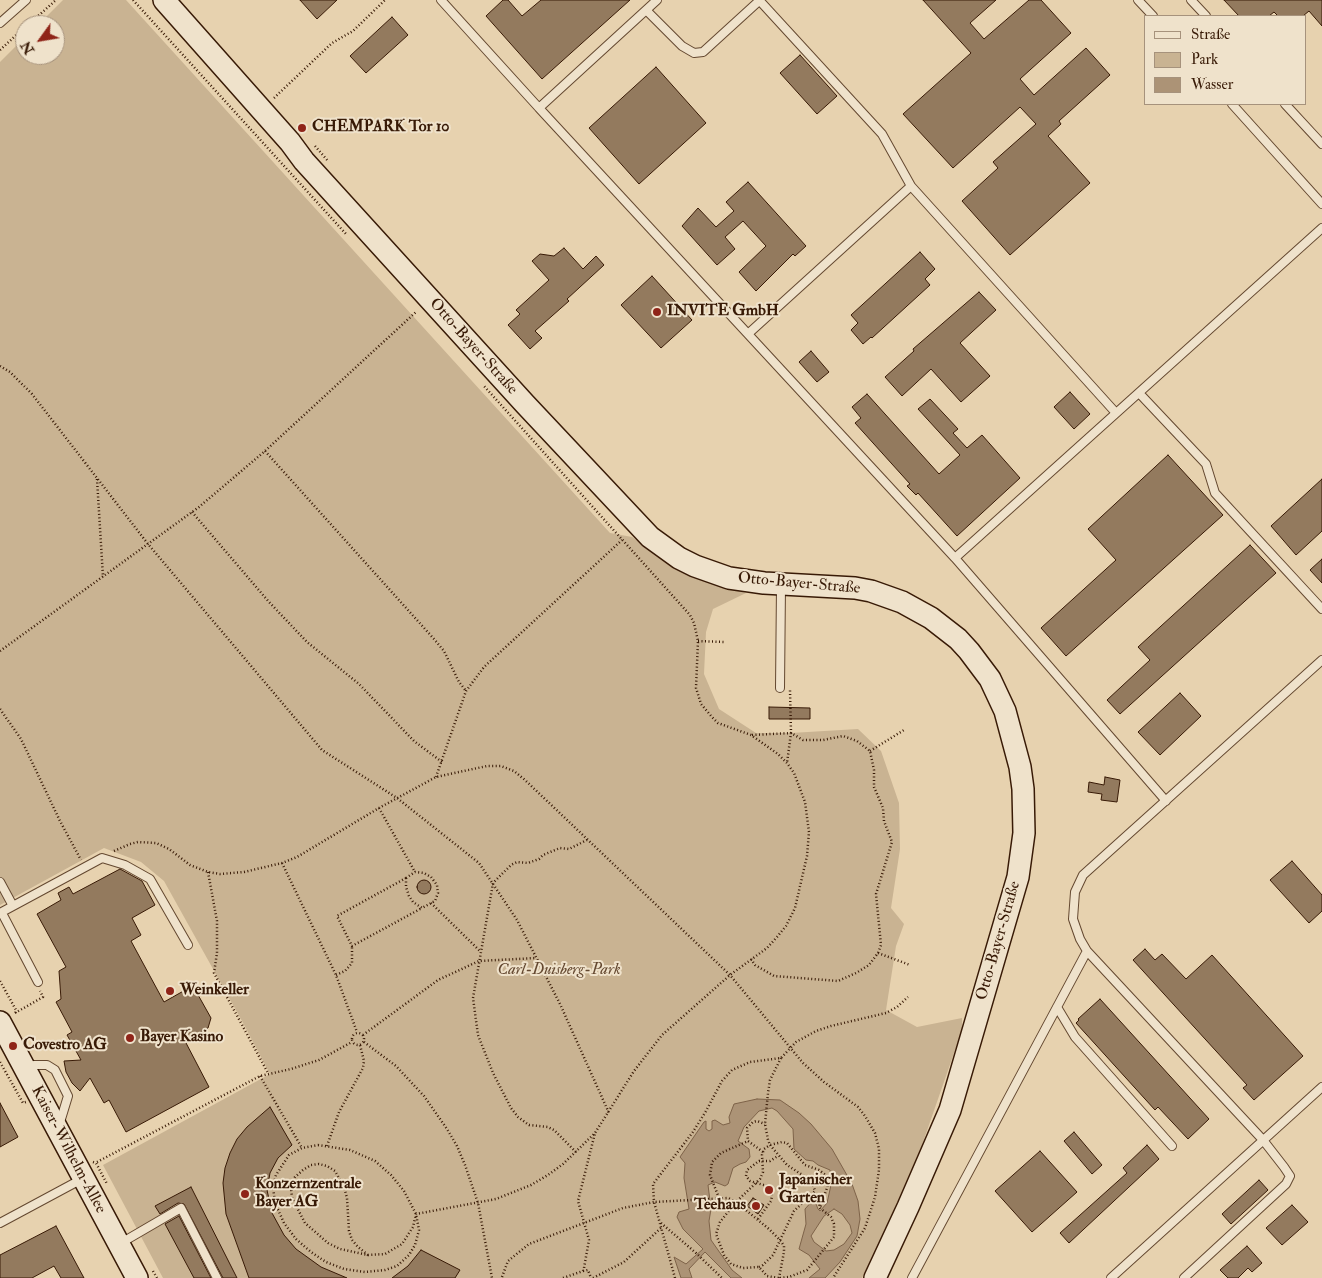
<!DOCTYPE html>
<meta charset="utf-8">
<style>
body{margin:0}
#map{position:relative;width:1322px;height:1278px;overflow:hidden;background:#e7d2af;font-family:"IM FELL Double Pica",serif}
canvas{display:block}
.legend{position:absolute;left:1144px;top:15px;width:162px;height:90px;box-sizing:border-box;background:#efe2cb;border:1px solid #a6927c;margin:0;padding:6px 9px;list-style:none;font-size:15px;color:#381a06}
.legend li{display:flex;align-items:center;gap:10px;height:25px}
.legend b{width:25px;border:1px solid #a6927c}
.north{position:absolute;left:15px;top:15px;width:50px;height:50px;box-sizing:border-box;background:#efe2cb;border:1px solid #a6927c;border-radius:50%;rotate:238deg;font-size:14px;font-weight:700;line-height:20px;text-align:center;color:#381a06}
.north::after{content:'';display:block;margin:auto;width:18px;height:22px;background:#8f2418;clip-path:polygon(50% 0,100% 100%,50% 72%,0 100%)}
</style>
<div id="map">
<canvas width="1322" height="1278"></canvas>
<ul class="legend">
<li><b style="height:6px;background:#efe2cb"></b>Straße</li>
<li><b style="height:14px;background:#c9b392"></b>Park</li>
<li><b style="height:14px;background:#ac9376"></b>Wasser</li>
</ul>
<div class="north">N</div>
</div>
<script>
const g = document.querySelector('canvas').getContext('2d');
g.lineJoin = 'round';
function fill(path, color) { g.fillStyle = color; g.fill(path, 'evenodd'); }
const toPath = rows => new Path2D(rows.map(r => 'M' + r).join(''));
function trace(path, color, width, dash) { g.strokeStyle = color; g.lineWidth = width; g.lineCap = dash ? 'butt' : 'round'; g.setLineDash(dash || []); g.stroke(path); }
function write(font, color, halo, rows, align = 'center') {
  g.font = font + ' "IM FELL Double Pica",serif'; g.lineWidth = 4; g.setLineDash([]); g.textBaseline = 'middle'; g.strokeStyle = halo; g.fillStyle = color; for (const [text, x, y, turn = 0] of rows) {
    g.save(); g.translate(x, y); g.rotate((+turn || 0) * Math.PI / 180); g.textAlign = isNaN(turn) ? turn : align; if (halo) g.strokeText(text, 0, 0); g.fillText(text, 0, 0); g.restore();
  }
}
fill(toPath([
 [63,0,126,0,610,533,632,537,666,561,698,578,746,593,713,609,706,632,704,674,719,709,756,733,791,733,858,729,881,751,899,803,900,849,891,908,904,924,896,946,886,1010,917,1027,962,1018,962,1030,922,1145,881,1239,862,1278,163,1278,103,1165,270,1074,242,1021,164,881,141,862,104,848,0,905,0,62,25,37,25,55,55,55,55,25,38,25]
]), '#c9b392');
const water = toPath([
 [757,1099,780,1100,799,1113,811,1124,832,1149,852,1184,858,1201,860,1219,857,1236,840,1262,825,1278,809,1278,820,1269,809,1255,799,1249,806,1224,805,1209,814,1199,818,1209,820,1211,827,1203,831,1185,830,1170,818,1165,813,1161,806,1160,794,1149,793,1129,777,1111,772,1108,759,1111,744,1127,738,1141,749,1149,750,1157,746,1162,740,1164,733,1168,728,1184,725,1186,715,1182,708,1185,711,1209,709,1221,711,1240,732,1270,742,1278,731,1278,705,1252,689,1269,692,1278,681,1278,674,1257,686,1264,703,1249,683,1229,677,1217,679,1212,689,1209,684,1178,685,1163,680,1157,704,1122,706,1121,706,1129,709,1131,712,1129,712,1121,715,1120,723,1125,730,1123,729,1117,734,1104,757,1099],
 [834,1209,842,1214,850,1225,852,1233,844,1244,834,1250,826,1251,814,1242,811,1236,824,1216,834,1209]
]);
fill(water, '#ac9376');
trace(water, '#7e6349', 1);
const building = toPath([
 [300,0,337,0,317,19,300,0],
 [503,0,508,0,522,16,541,0,630,0,542,79,486,16,503,0],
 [923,0,996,0,970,23,984,39,1029,0,1041,0,1071,33,1020,79,1034,95,1086,48,1110,75,1059,121,1061,124,1048,136,1090,183,1010,255,962,201,998,168,993,162,1036,124,1020,107,953,168,903,114,971,53,923,0],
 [1224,0,1322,0,1322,26,1309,11,1303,16,1278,16,1274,12,1269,16,1239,16,1224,0],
 [392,17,408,35,366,73,350,56,392,17],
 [800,55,837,96,817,114,780,73,800,55],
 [656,67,706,123,639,184,589,128,656,67],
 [748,182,806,246,795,256,793,254,756,291,739,272,766,246,743,221,725,237,735,249,717,265,682,226,698,208,716,227,734,211,726,202,748,182],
 [564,248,583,269,596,256,604,265,567,299,569,301,535,331,542,338,530,349,508,325,520,314,516,310,549,280,532,261,540,254,554,256,564,248],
 [920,252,935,269,925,279,930,285,872,338,871,337,863,344,851,330,858,323,851,315,920,252],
 [652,276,692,320,661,348,621,305,652,276],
 [979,292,996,310,960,343,990,376,961,402,931,369,902,396,885,377,914,351,913,349,979,292],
 [811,351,829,372,817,382,799,362,811,351],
 [1070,392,1090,414,1074,429,1054,407,1070,392],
 [867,394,939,474,960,455,918,409,930,399,958,429,953,433,967,448,982,435,1020,478,957,536,918,493,916,495,907,486,910,484,855,423,861,418,852,407,867,394],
 [1168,455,1223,515,1066,656,1041,628,1116,560,1088,529,1168,455],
 [1322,479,1322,531,1296,555,1271,526,1322,479],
 [1250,545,1276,573,1120,714,1107,700,1150,660,1138,647,1250,545],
 [1322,559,1322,583,1310,570,1322,559],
 [1180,693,1201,716,1160,755,1138,732,1180,693],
 [769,707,810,708,810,719,769,719,769,707],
 [1105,777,1120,780,1117,802,1101,800,1102,794,1088,792,1089,782,1104,785,1105,777],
 [1292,861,1322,895,1322,911,1309,923,1270,880,1292,861],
 [120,869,142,881,155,905,132,918,141,935,131,941,164,1002,187,989,197,993,211,1018,208,1028,185,1041,209,1087,126,1132,109,1100,104,1103,90,1078,80,1091,72,1083,66,1072,64,1061,81,1060,67,1035,72,1032,56,1002,61,999,59,971,66,967,37,914,61,900,58,893,69,887,73,894,120,869],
 '417 887a7 7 0 1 1 14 0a7 7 0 1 1-14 0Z',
 [1145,949,1155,960,1162,954,1186,979,1212,955,1303,1056,1254,1100,1243,1088,1247,1085,1133,960,1145,949],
 [1100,999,1209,1119,1188,1139,1158,1107,1155,1110,1076,1023,1079,1020,1078,1019,1100,999],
 [0,1103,18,1137,0,1147,0,1103],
 [270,1107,292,1145,278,1158,270,1173,267,1190,272,1213,284,1235,296,1249,321,1267,347,1278,249,1278,226,1214,223,1183,225,1168,230,1153,237,1139,247,1127,270,1107],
 [1074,1132,1102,1165,1092,1174,1064,1141,1074,1132],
 [1147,1145,1159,1159,1069,1243,1060,1233,1127,1173,1123,1168,1147,1145],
 [1040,1151,1077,1192,1032,1232,995,1191,1040,1151],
 [1259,1180,1268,1190,1231,1224,1222,1214,1259,1180],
 [191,1187,237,1278,223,1278,184,1204,178,1203,160,1214,155,1206,191,1187],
 [753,1198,764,1205,758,1214,747,1206,753,1198],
 [1292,1205,1308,1222,1282,1245,1266,1228,1292,1205],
 [179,1216,211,1278,194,1278,165,1224,179,1216],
 [56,1226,84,1278,61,1278,54,1266,32,1278,0,1278,0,1255,56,1226],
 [1247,1246,1262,1263,1252,1272,1248,1268,1238,1278,1228,1278,1220,1270,1247,1246],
 [421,1250,460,1270,455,1278,392,1278,408,1266,421,1250]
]);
fill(building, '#937a5e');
trace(building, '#381a06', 1);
const lane = toPath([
 [441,0,539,108,657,0],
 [1138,0,1153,16],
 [1191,0,1206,16],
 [760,1,882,134,911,186,1116,413],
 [646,10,682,46,694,53,703,52,760,0],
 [0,23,26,0],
 [1232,104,1322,204],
 [1285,104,1322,144],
 [539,108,955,558,1166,801],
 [749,333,911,186],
 [1139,393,1206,464,1215,493,1322,609],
 [955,558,1322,228],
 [780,688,781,586],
 [0,882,13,906],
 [0,913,102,858,125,865,150,879,188,945],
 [2,913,38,982],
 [1057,1007,1075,1037,1172,1146],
 [26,1068,34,1065,47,1065,55,1070,68,1096,61,1119,57,1124],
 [0,1223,82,1179],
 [121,1243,181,1208,217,1278],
 [912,1278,1087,951],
 [1111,1278,1322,1087],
 [1184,1278,1286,1184,1290,1176,1284,1167,1263,1140,1087,951,1080,939,1073,919,1075,892,1083,875,1322,660]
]);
const secondary = toPath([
 [164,0,290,142,304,161,525,404,650,537,679,558,695,566,729,578,764,583,855,588,871,591,902,602,931,618,958,639,969,651,990,679,1005,711,1020,767,1023,789,1024,833,1018,877,950,1110,908,1207,875,1278],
 [0,1022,137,1278]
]);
trace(lane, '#644830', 10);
trace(secondary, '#381a06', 24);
trace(toPath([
 [133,0,346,234],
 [28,25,56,0],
 [0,50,25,27],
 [274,98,332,43,353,31,385,0],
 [315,146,328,161],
 [0,366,10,372,32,394,148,544,322,750,397,798,479,863,517,920,560,1004,609,1113],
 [265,451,434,639,444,651,459,682,466,691],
 [97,479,103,577],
 [192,512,269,602,307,642,359,684,414,741,442,762],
 [698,641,725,642],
 [0,651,199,507,265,451,417,311],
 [0,709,21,739,60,821,81,860],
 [752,735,791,733,790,690],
 [870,751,904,730],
 [436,777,466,691,484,667,622,540],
 [379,808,415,872],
 [114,851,130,844,138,842,156,843,169,849,190,865,208,872,220,874,244,872,282,863,297,857,379,808,436,777,487,766,501,766,514,771,525,780,730,975,803,1063,824,1082,858,1107,865,1116,875,1133,879,1149,879,1170,875,1197,865,1228,833,1278],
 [282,863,336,975,357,1032],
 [208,872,217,921,217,953,214,973,268,1073],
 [406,878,406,887,409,896,413,902,422,908,352,946,337,916,406,878],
 [406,878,415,872,424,873,431,877,437,885,438,893,435,901,422,908],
 [431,903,481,952],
 [878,953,910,965],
 [751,959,755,965,774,976,838,981,856,973,869,965,878,953,881,945,876,894,892,842,884,821,883,808,874,787,874,770,870,751,857,741,843,736,823,740,803,740,791,733,787,763],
 [336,975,345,971,352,963,352,946],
 [0,981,16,1010,15,1015],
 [15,1013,43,997,40,991],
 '352 1039a6 6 0 1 1 12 0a6 6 0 1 1-12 0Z',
 [363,1035,438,980,479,961,536,958],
 [364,1042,396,1066,424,1096,447,1129,457,1146,465,1165,478,1203,492,1278],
 [781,1058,770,1080,768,1093,765,1124,768,1140,770,1145,782,1142,787,1143,805,1165,819,1170,827,1176,829,1180,827,1188,820,1208],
 [0,1062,23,1103,26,1102],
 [260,1076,302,1148],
 [318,1145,350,1150,375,1161,391,1175,404,1191,416,1214,419,1230,415,1245,409,1255,397,1266,385,1270,365,1272,344,1269,326,1262,311,1252,296,1239,284,1223,275,1203,273,1187,276,1175,289,1155,302,1148,318,1145],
 [327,1146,339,1112,363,1068,364,1061,360,1045],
 [576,1152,554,1130,548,1127,529,1125,518,1117,511,1108,493,1073,478,1035,473,998,493,883,511,865,517,862,528,863,539,859,543,855,560,848,569,849,587,840],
 [763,1152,748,1141,747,1128,753,1122,757,1121,765,1124],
 [93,1162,96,1163,107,1184],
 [97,1162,260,1076,291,1069,319,1060,352,1042],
 [719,1198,710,1175,712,1162,721,1153,748,1141],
 [758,1219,771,1201,772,1196,771,1191,767,1186,750,1181,746,1176,747,1170,759,1161,770,1161,778,1156],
 [661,1223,696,1253,722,1278],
 [368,1255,358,1247,352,1240,349,1231,347,1198,344,1187,335,1171,327,1166,319,1164,311,1165,303,1170,295,1177,291,1187,292,1198,305,1223,328,1243,340,1249,368,1255,385,1254,402,1244,413,1227,416,1214,496,1199,531,1185,548,1175,563,1164,595,1133,634,1071,662,1035,730,975,767,948,777,937,786,926,795,908,807,856,809,832,805,802,794,773,787,763,778,754,751,735,718,723,712,717,701,704,696,688,698,641,694,623,690,615,484,386],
 [759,1267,763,1265,773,1255,794,1211,815,1191,813,1185,807,1178,787,1165,770,1145,764,1149,762,1155,763,1172,760,1179,736,1202,720,1222,716,1234,724,1255,731,1264,743,1268,759,1267,767,1276,779,1278],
 [153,1271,157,1278],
 [583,1271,588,1270,591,1278],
 [502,1277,508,1261,529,1244,623,1208,654,1202,653,1184,693,1132,706,1111,722,1081,732,1070,750,1062,781,1058,796,1042,816,1031,831,1026,886,1013,897,1007,908,997],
 [563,1278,583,1271,584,1268,589,1240,578,1201,595,1133],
 [593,1278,624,1262,661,1228],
 [675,1278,654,1202,728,1198,736,1202,769,1229,781,1241,784,1246,784,1252,779,1278],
 [780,1278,789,1277,807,1270,834,1237,834,1224,831,1217,820,1208,816,1192]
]), '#381a06', 2.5, [1, 2.5]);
trace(lane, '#efe2cb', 8);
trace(secondary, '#efe2cb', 21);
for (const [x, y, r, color] of [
 [302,128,5,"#8f2418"],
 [657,312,5,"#8f2418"],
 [170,991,5,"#8f2418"],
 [130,1038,5,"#8f2418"],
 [13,1046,5,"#8f2418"],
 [769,1190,5,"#8f2418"],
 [245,1194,5,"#8f2418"],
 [756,1206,5,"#8f2418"]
]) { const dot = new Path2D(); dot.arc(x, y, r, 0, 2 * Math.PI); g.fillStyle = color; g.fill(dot); trace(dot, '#efe2cb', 2); }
write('bold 16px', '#381a06', '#efe2cb', [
 ["CHEMPARK Tor 10",312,128],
 ["INVITE GmbH",667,312],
 ["Weinkeller",180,991],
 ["Bayer Kasino",140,1038],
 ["Covestro AG",23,1046],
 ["Japanischer",779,1181],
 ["Garten",779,1199],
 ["Konzernzentrale",255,1185],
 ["Bayer AG",255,1203],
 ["Teehaus",746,1206,"right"]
], 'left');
write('16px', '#381a06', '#efe2cb', [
 ["Otto-Bayer-Straße",473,347,48],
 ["Otto-Bayer-Straße",799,584,5],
 ["Otto-Bayer-Straße",999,941,-74],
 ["Kaiser-Wilhelm-Allee",68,1150,62]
]);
write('italic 16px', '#644830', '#efe2cb', [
 ["Carl-Duisberg-Park",559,971]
]);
</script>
